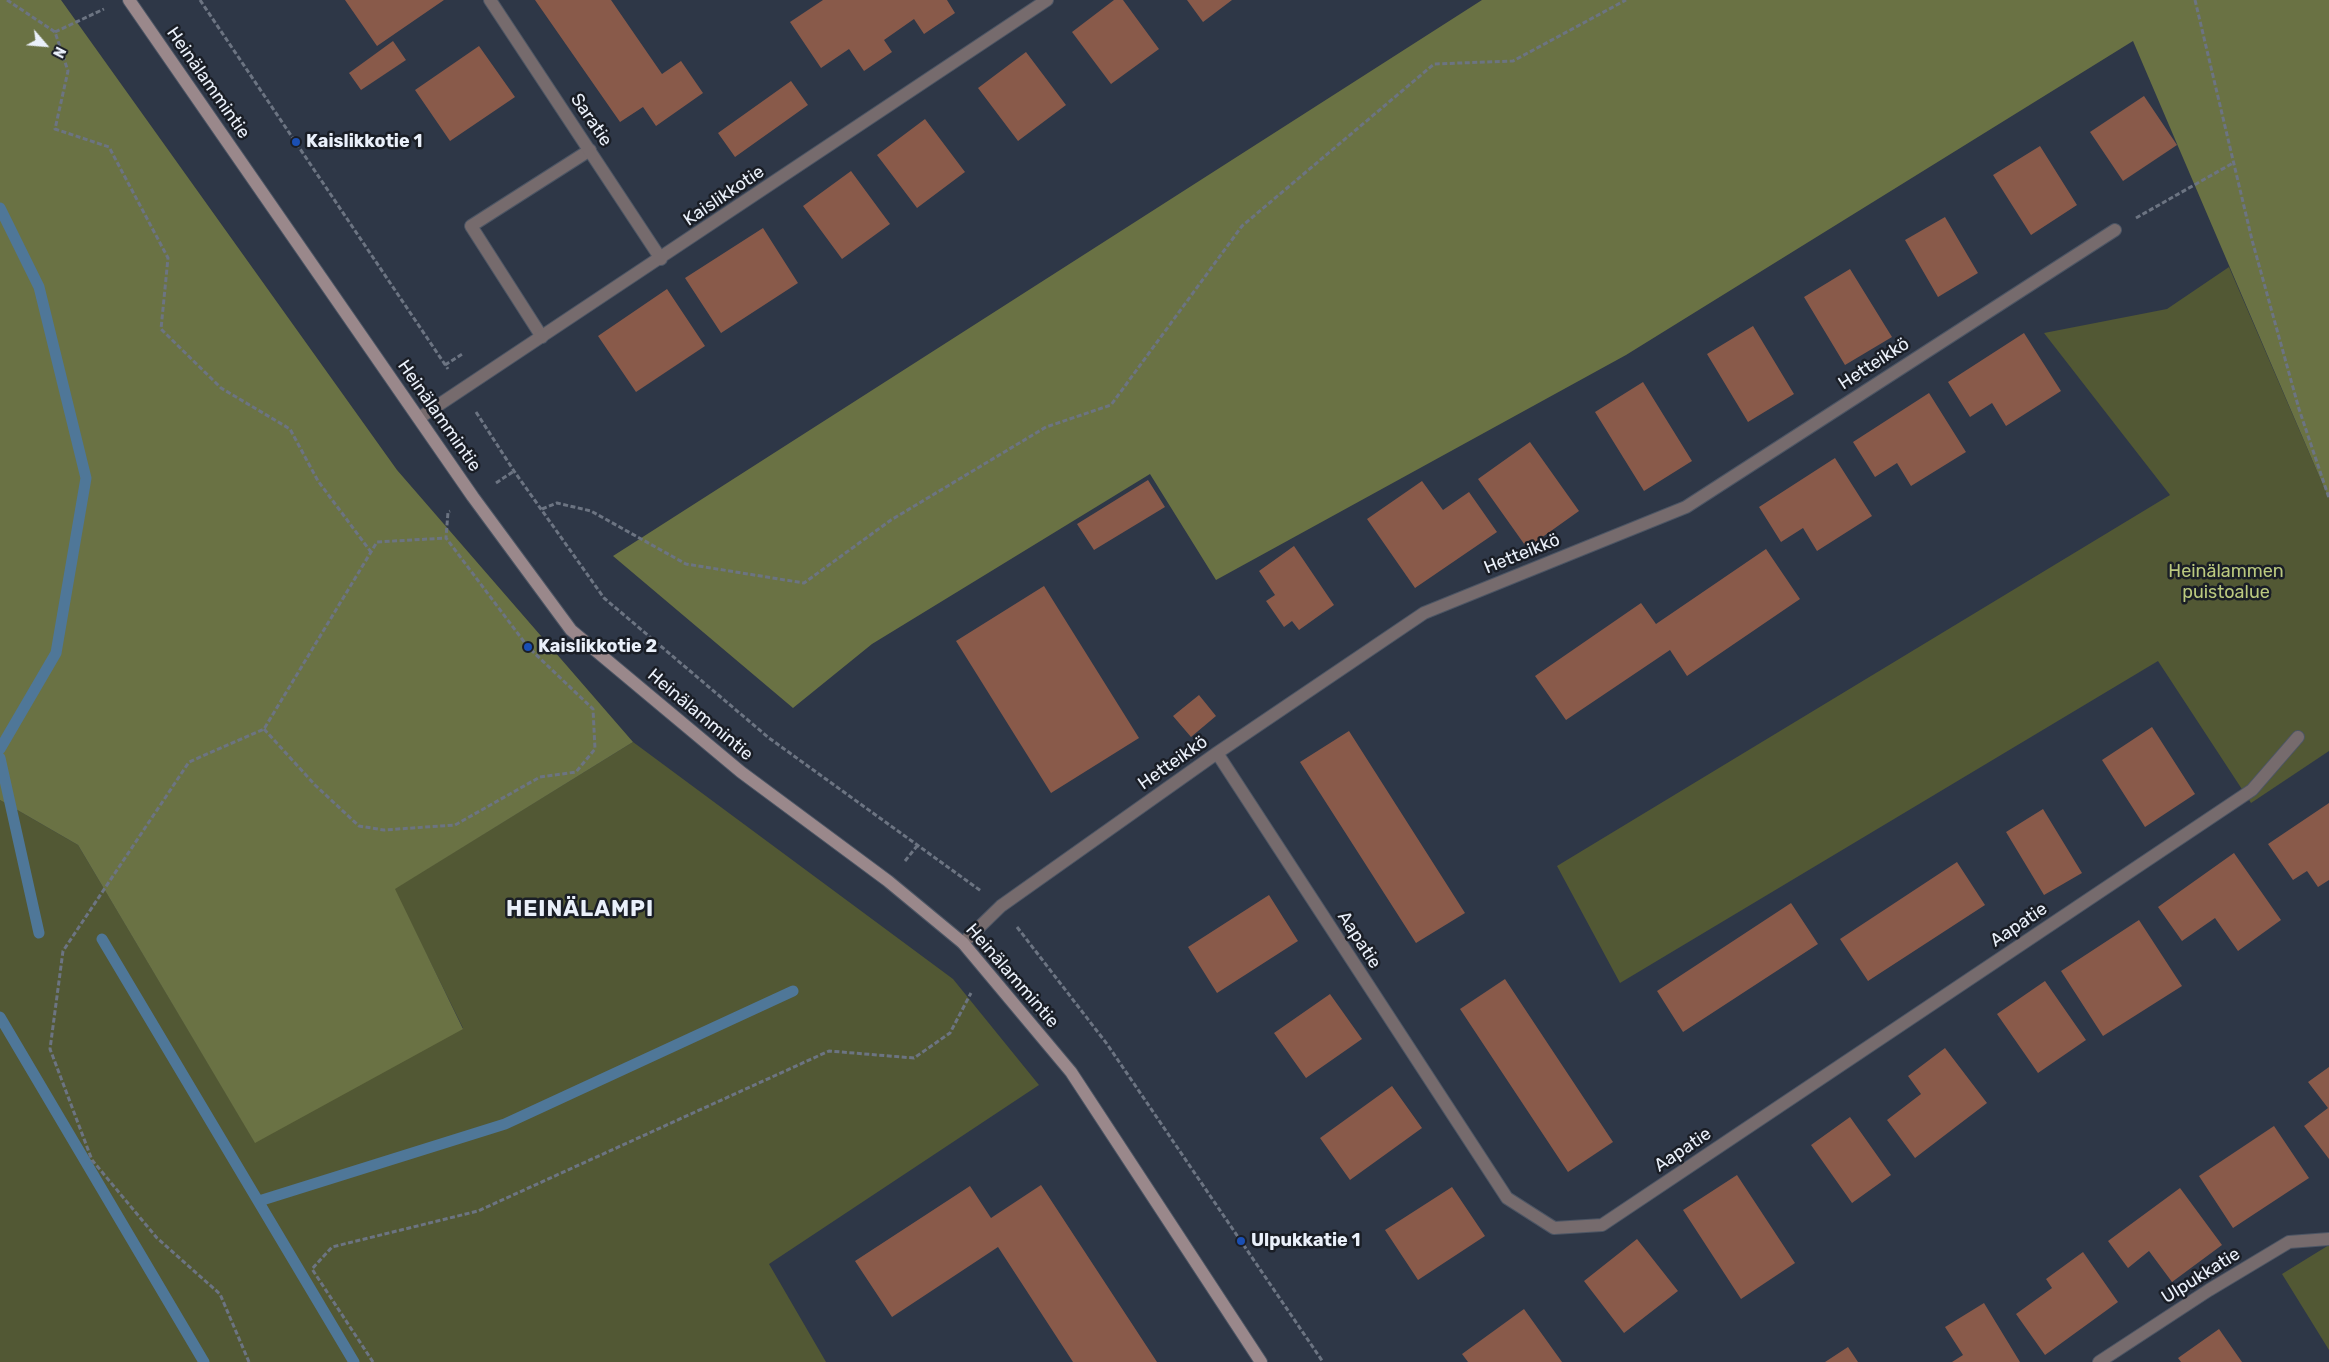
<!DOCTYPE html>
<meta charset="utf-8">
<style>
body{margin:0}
#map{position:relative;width:2329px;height:1362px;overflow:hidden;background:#2e3747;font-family:Rubik,sans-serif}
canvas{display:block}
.north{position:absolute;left:20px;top:20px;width:50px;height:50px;-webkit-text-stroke:4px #1a1e26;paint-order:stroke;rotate:117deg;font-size:14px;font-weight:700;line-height:20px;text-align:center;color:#eaf0fa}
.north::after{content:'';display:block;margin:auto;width:18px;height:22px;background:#eaf0fa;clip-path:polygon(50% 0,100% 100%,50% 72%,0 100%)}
</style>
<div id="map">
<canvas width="2329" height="1362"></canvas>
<div class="north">N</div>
</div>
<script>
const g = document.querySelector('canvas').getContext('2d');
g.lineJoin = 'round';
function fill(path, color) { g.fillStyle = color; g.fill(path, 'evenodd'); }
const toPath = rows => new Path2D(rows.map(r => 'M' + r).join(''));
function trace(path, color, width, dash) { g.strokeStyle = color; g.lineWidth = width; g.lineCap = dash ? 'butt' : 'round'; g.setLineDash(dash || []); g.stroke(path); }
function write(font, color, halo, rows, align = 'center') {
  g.font = font + ' Rubik,sans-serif'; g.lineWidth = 5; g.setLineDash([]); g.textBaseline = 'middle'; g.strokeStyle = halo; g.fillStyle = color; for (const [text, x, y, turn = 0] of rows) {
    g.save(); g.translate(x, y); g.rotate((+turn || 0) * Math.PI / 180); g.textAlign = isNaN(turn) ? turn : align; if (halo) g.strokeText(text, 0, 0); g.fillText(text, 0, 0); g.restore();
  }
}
fill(toPath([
 [2229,267,2329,499,2329,751,2251,803,2158,661,1620,983,1557,866,2170,495,2044,333,2167,309],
 [633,742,953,979,1039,1085,769,1264,826,1362,0,1362,0,800,78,845,255,1142,463,1028,394,889],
 [2329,1245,2329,1350,2282,1274]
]), '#525834');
fill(toPath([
 [0,0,61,0,397,470,633,742,395,889,463,1029,255,1143,78,845,0,800],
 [1482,0,2329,0,2329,499,2133,41,1626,355,1216,580,1150,474,872,644,793,708,613,556]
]), '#6a7244');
trace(toPath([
 [0,208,39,287,86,478,56,653,0,749],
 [0,758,39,933],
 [102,939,354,1362],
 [0,1017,204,1362],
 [259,1201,505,1124,793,991]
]), '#4f7798', 11);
fill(toPath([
 [345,0,444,0,377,46],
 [535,0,611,0,662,74,681,61,703,93,656,126,643,107,620,122],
 [823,0,947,0,955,13,924,34,914,19,884,40,892,52,864,71,849,49,821,68,790,22],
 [1114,0,1123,0,1159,49,1111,84,1072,32],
 [1187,0,1232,0,1203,22],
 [393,41,406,60,361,90,349,73],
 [479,46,515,97,450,141,415,90],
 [1026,52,1066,105,1018,141,978,88],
 [791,81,808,105,735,157,718,133],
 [2144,96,2177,145,2123,181,2090,132],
 [925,119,965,172,917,208,877,155],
 [2040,146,2077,205,2031,235,1993,175],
 [851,171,890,224,842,259,803,206],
 [1945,217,1978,273,1938,297,1905,240],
 [763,228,798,283,721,333,685,278],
 [1850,269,1892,337,1845,365,1804,297],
 [667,289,705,346,636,392,598,336],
 [1753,326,1794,394,1748,422,1707,354],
 [2024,333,2061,391,2006,426,1992,403,1970,417,1948,382],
 [1643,382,1692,461,1644,491,1595,412],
 [1929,393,1966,452,1911,486,1897,463,1875,477,1853,442],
 [1530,442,1579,511,1527,548,1478,479],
 [1835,458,1872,516,1817,551,1803,528,1781,542,1759,507],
 [1148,480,1165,507,1094,550,1077,524],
 [1422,481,1443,510,1469,492,1497,532,1415,588,1367,519],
 [1294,546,1334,605,1299,630,1292,621,1284,627,1266,601,1275,595,1259,571],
 [1766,549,1800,599,1687,676,1670,650,1566,720,1535,676,1641,603,1656,624],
 [1044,586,1139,738,1051,793,956,641],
 [1199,695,1216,716,1191,737,1173,716],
 [2152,727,2195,794,2145,827,2102,760],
 [1349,731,1465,913,1416,943,1300,762],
 [2329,803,2329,880,2318,887,2307,871,2293,880,2268,844],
 [2043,809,2082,873,2044,895,2006,832],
 [2234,853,2281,920,2238,951,2215,918,2182,941,2158,907],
 [1957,862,1985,905,1868,981,1840,939],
 [1269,895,1298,941,1217,993,1188,947],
 [1791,903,1818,944,1683,1032,1657,991],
 [2139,920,2182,986,2103,1036,2061,971],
 [1505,979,1613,1142,1568,1172,1460,1009],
 [2045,981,2086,1040,2038,1073,1997,1014],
 [1330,994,1362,1039,1306,1078,1274,1033],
 [1945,1048,1987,1103,1915,1158,1887,1120,1921,1094,1908,1076],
 [2329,1067,2329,1159,2304,1126,2328,1108,2308,1082],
 [1392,1086,1422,1128,1350,1180,1320,1138],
 [1850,1117,1891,1175,1852,1203,1811,1145],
 [2274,1126,2309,1178,2233,1228,2199,1176],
 [1737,1175,1795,1263,1741,1299,1683,1210],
 [1041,1185,1157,1362,1073,1362,998,1247,892,1317,855,1261,970,1186,991,1218],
 [1452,1187,1485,1236,1418,1280,1385,1230],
 [2180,1188,2222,1245,2172,1282,2149,1251,2128,1268,2108,1241],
 [1637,1239,1678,1291,1624,1333,1584,1281],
 [2083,1252,2118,1302,2045,1355,2016,1314,2052,1288,2046,1279],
 [1984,1303,2020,1362,1952,1362,1963,1355,1945,1327],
 [1524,1309,1562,1362,1468,1362,1462,1354],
 [2219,1329,2242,1362,2181,1362,2178,1358],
 [1848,1347,1858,1362,1825,1362]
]), '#895a4a');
const lane = toPath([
 [542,337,471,226,590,150]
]);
const street = toPath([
 [490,0,661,259],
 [419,418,1047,0],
 [1217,753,1507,1198,1554,1228,1602,1225,2252,790,2298,737],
 [963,943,1001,906,1217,753,1424,613,1686,507,2115,230],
 [2099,1362,2209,1290,2289,1242,2329,1239]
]);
const secondary = toPath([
 [129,0,473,497,571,630,741,772,888,881,963,943,1071,1072,1261,1362]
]);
trace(lane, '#4c5564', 14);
trace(street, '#4c5564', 14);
trace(secondary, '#4c5564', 14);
trace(toPath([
 [7,0,55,32,68,71,55,129,109,147,168,258,161,329,221,388,290,429,318,481,371,552],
 [200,0,448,369],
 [2195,0,2252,240,2299,409,2329,498],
 [55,32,104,9],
 [2136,218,2233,163],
 [445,365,464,353],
 [476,412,514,471,604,598,769,738,981,891],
 [496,483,514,471],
 [542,509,557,503,591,511,686,564,804,583,891,520,1046,427,1111,405,1242,226,1434,64,1513,61,1626,0],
 [264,729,315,785,359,826,384,830,455,825,540,777,576,772,595,749,593,709,528,647,446,538,448,512,450,511],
 [905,861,917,846],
 [1017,927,1107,1044,1323,1362],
 [249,1362,220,1294,157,1238,92,1160,50,1049,63,951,189,762,264,729,377,542,446,538],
 [373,1362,312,1269,332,1247,478,1211,829,1051,914,1058,950,1033,971,993]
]), '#6c7482', 3, [5, 2.5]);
trace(lane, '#766b6d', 12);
trace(street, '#766b6d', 12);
trace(secondary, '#9a888b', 12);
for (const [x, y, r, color] of [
 [296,142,5,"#1a4fb4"],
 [528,647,5,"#1a4fb4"],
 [1241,1241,5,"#1a4fb4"]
]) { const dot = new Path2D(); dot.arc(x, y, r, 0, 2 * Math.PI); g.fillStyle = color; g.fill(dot); trace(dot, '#1a1e26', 2); }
write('18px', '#eaf0fa', '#1a1e26', [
 ["Heinälammintie",208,83,55],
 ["Saratie",591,120,56],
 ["Kaislikkotie",724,196,-34],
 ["Hetteikkö",1874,364,-33],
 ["Heinälammintie",439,416,55],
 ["Hetteikkö",1522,554,-22],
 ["Heinälammintie",700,715,40],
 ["Hetteikkö",1173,763,-35],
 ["Aapatie",2019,925,-34],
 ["Aapatie",1359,940,57],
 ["Heinälammintie",1012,976,49],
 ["Aapatie",1683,1150,-34],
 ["Ulpukkatie",2201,1276,-32]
]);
write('bold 18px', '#eaf0fa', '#1a1e26', [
 ["Kaislikkotie 1",306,142],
 ["Kaislikkotie 2",538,647],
 ["Ulpukkatie 1",1251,1241]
], 'left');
write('18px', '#bbc97f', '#1a1e26', [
 ["Heinälammen",2226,572],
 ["puistoalue",2226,593]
]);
g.letterSpacing = '1px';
write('bold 22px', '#eaf0fa', '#1a1e26', [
 ["HEINÄLAMPI",580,910]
]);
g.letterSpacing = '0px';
</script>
